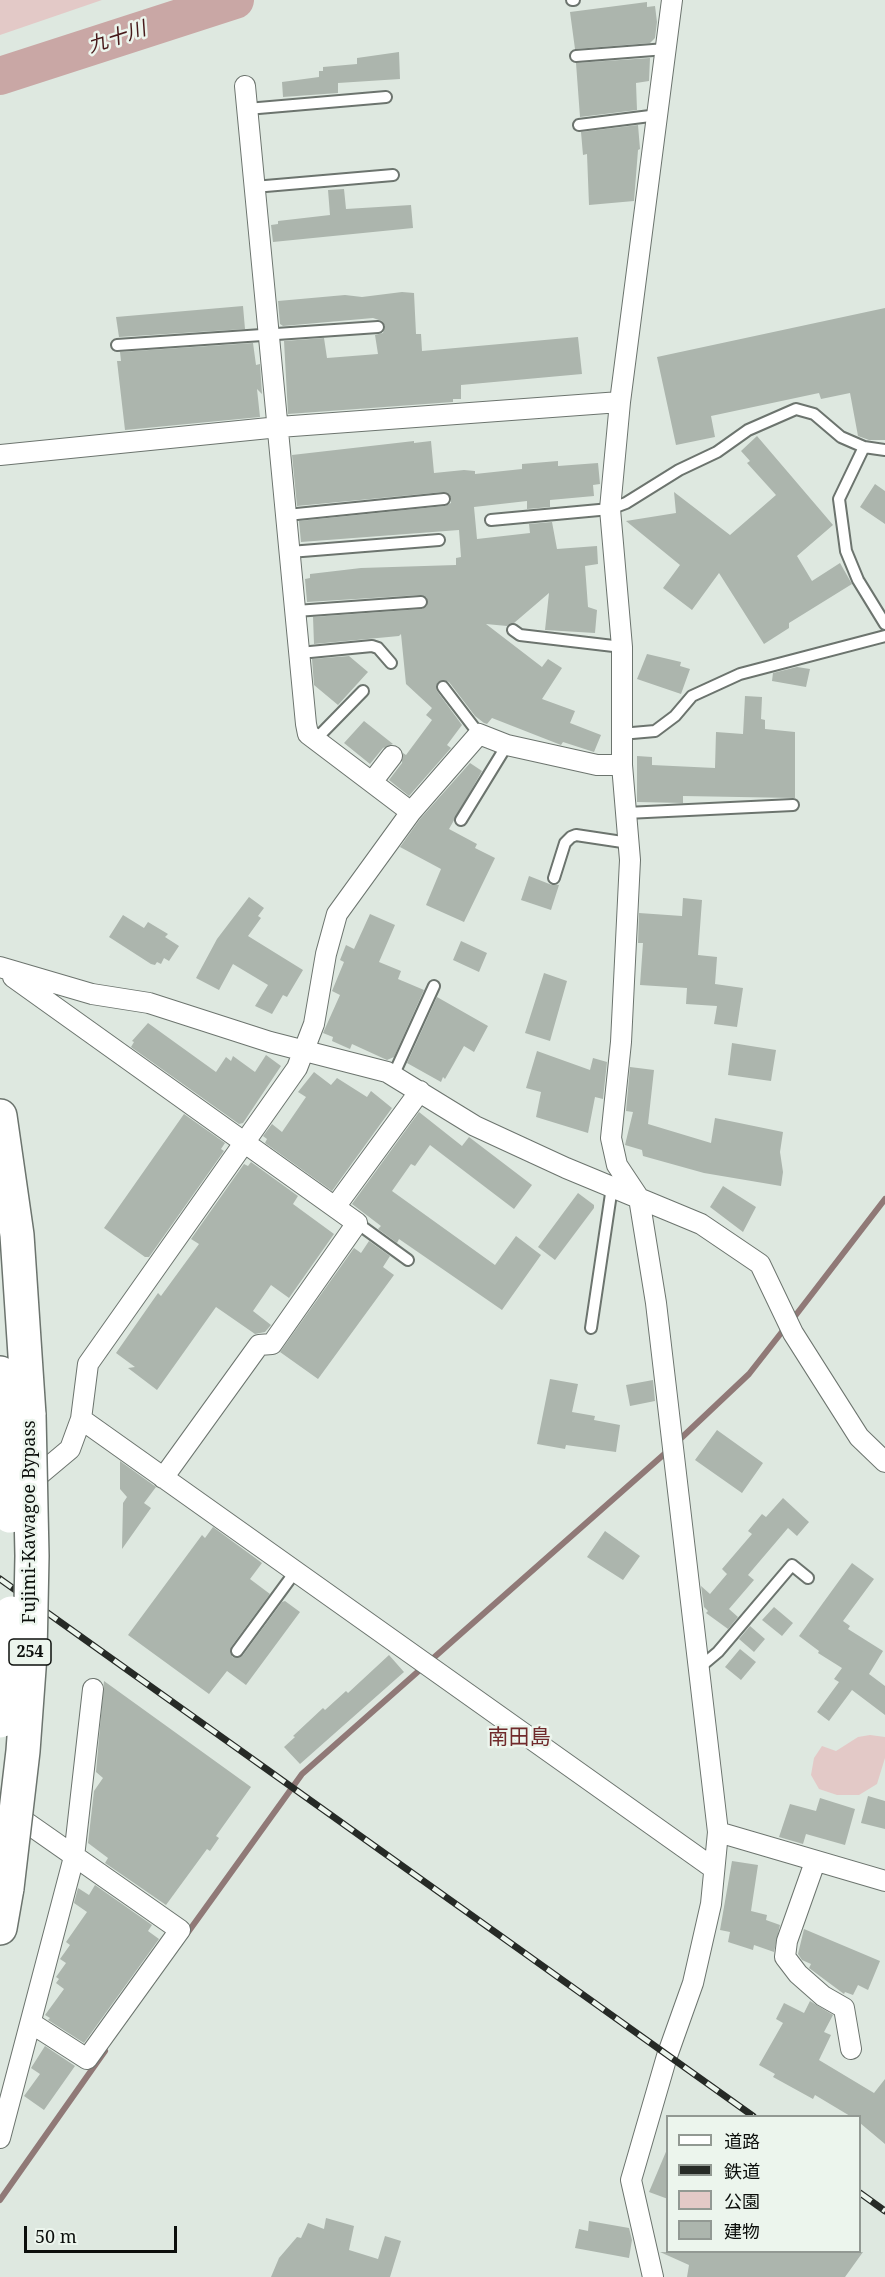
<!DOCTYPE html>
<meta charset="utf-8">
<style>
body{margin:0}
#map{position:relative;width:885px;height:2277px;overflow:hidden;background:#dee8e0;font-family:"Noto Serif","Noto Sans JP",serif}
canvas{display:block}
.legend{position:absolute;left:666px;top:2115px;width:195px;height:138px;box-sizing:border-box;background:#ecf5ed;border:2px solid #929993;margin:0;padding:8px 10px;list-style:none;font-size:18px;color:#0c0f0c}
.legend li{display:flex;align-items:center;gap:12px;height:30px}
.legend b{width:30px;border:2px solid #929993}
.scale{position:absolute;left:24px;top:2226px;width:153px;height:27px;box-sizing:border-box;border:3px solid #0c0f0c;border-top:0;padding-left:8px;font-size:18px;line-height:21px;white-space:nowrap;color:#0c0f0c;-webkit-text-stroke:4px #ecf5ed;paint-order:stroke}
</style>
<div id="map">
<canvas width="885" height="2277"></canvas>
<ul class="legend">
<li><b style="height:8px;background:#fff"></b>道路</li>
<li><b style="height:8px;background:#262a26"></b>鉄道</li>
<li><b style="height:16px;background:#e3c9c7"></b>公園</li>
<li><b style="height:16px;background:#acb5ad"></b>建物</li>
</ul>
<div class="scale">50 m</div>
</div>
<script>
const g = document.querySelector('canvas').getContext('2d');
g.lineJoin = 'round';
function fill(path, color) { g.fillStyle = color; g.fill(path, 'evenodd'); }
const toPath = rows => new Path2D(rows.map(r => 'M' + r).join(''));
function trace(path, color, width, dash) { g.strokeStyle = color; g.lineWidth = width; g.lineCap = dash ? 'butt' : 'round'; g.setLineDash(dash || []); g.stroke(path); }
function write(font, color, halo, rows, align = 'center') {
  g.font = font + ' "Noto Serif","Noto Sans JP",serif'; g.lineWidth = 5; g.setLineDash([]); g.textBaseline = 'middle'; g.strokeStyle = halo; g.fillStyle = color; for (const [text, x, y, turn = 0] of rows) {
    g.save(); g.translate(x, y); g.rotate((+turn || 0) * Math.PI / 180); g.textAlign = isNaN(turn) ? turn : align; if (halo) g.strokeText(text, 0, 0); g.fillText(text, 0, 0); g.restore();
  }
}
fill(toPath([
 [0,0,102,0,0,35],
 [870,1735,885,1737,885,1758,877,1784,859,1795,837,1795,819,1789,811,1775,814,1758,822,1746,836,1751,858,1737]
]), '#e3c9c7');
trace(toPath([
 [792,1320,885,1199],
 [677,1442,749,1374,785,1328],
 [186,1935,302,1774,670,1449],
 [0,2200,105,2051]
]), '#907977', 6);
trace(toPath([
 [0,76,235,0]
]), '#c9a7a5', 38);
fill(toPath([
 [647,2,647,7,655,6,657,22,655,38,650,43,575,49,570,12],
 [399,52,400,79,338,83,338,93,283,97,282,82,319,77,319,71,323,71,323,67,357,64,357,58],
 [650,58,649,81,636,83,637,110,580,117,576,63],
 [638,125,640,149,638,150,634,201,589,205,587,154,583,155,581,132],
 [344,189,346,209,411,205,413,228,273,242,271,225,278,224,278,221,330,215,328,190],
 [402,292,414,293,416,334,421,334,422,351,578,337,582,374,461,385,461,399,453,399,453,402,288,414,284,341,324,338,327,358,378,354,375,335,383,333,385,326,382,321,373,318,283,326,280,324,278,301,345,295,362,297],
 [243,306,245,329,119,337,116,317],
 [885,308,885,440,869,440,858,436,850,393,821,399,819,393,711,416,715,437,676,445,657,357],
 [253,343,256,365,260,364,262,394,257,389,260,417,125,430,117,361,121,361,120,352],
 [757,436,833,525,797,556,812,581,840,563,852,584,789,623,789,628,764,644,719,573,692,610,663,588,680,565,626,521,676,513,674,492,730,535,776,495,747,463,750,461,741,451],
 [414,441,414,443,431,441,434,473,464,470,475,471,475,474,522,469,522,464,558,461,558,466,598,463,600,484,593,485,594,496,550,500,550,507,527,509,527,501,474,507,477,539,530,533,529,524,552,522,557,549,597,546,598,564,585,566,588,607,597,610,595,633,545,630,549,593,514,623,507,626,486,624,542,667,548,659,562,668,542,699,575,711,570,723,601,735,594,752,563,742,561,745,492,718,487,724,484,723,475,716,449,682,441,680,436,685,437,691,462,725,447,745,451,748,409,796,389,780,402,763,403,753,406,755,432,720,426,715,432,708,406,684,401,634,399,636,314,644,313,617,422,609,427,606,427,598,420,595,307,602,305,579,310,578,310,574,361,568,456,565,456,558,461,557,459,530,301,542,299,521,445,506,451,503,451,498,443,492,297,506,292,455],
 [875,484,885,491,885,524,860,507],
 [647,654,681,662,680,666,690,669,681,694,637,679],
 [349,656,368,672,338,705,314,685,312,659],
 [797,667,810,669,806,687,772,681,773,673],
 [745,696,762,697,761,719,765,720,765,729,795,732,795,798,683,796,683,803,637,802,637,756,652,757,652,765,715,768,716,732,743,734],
 [364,721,393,744,383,748,370,764,344,743],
 [470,763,482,771,449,829,477,844,475,848,495,858,464,922,426,905,441,869,400,847,420,819],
 [529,876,552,885,559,885,551,910,521,900],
 [249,897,264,908,258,916,261,918,248,936,303,970,287,997,283,995,272,1014,255,1006,268,985,233,964,219,990,196,978,217,939],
 [683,898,702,900,698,955,717,957,715,984,743,988,737,1027,714,1024,717,1006,686,1004,687,988,640,985,643,943,638,943,639,913,682,916],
 [370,914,395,925,379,962,401,971,398,979,424,990,394,1057,387,1060,352,1044,350,1049,332,1041,333,1037,323,1033,340,995,332,991,344,962,340,960,346,945,354,949],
 [123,915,144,928,148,922,168,934,165,937,179,946,169,961,164,958,161,964,157,962,155,965,151,964,109,937],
 [461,941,487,953,479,972,453,960],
 [544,973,567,981,550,1041,525,1033],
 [437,997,488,1026,474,1052,464,1046,445,1079,443,1077,441,1082,407,1063],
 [148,1023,216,1072,226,1057,231,1061,233,1056,255,1072,266,1055,281,1066,243,1123,239,1124,131,1047,134,1042,132,1041],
 [732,1043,776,1050,771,1081,728,1075],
 [537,1051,590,1070,593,1058,607,1062,603,1099,595,1097,588,1133,536,1117,541,1092,526,1088],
 [630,1067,654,1070,648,1124,711,1143,715,1118,783,1132,780,1152,783,1172,781,1186,704,1173,643,1156,642,1150,625,1145,633,1112,626,1111],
 [314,1072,331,1085,337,1078,367,1097,371,1091,392,1108,332,1191,265,1143,267,1139,263,1136,272,1124,282,1132,306,1097,298,1092],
 [419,1112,462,1146,469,1137,532,1185,514,1209,430,1145,415,1166,411,1164,392,1191,495,1265,516,1236,541,1255,502,1310,399,1239,397,1243,378,1229,381,1226,352,1204],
 [184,1114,225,1143,221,1149,224,1151,149,1257,145,1257,104,1228],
 [251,1162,298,1196,293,1204,334,1234,289,1298,271,1285,253,1311,271,1325,265,1332,255,1334,216,1307,157,1390,128,1368,135,1367,116,1353,158,1293,161,1296,199,1244,191,1239,244,1164,248,1166],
 [723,1186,756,1207,743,1232,710,1207],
 [578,1193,594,1205,594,1208,555,1260,538,1247],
 [369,1241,390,1256,383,1267,394,1275,318,1379,280,1352,354,1248,361,1253],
 [550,1379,578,1384,572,1412,595,1416,594,1420,620,1425,616,1452,566,1445,565,1449,537,1444],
 [653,1380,655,1401,630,1406,626,1385],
 [717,1430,763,1463,742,1493,695,1460],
 [120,1461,156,1487,144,1503,151,1508,122,1549,123,1503,127,1497,120,1489],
 [783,1498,809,1522,797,1536,788,1528,748,1575,754,1580,729,1609,738,1617,728,1629,706,1613,708,1611,704,1607,701,1586,710,1594,727,1574,722,1569,752,1534,748,1531,762,1514,766,1517],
 [213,1527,262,1563,250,1579,270,1594,231,1647,232,1657,237,1658,243,1655,282,1602,285,1601,300,1612,246,1685,227,1671,209,1694,128,1635,202,1535,205,1538],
 [605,1531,640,1556,623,1580,587,1557],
 [852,1563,874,1579,843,1621,850,1626,848,1629,883,1651,869,1674,885,1686,885,1715,852,1690,829,1721,817,1712,839,1682,834,1679,842,1668,818,1653,819,1651,799,1636],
 [774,1607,793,1623,782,1636,762,1620],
 [750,1626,765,1639,754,1652,739,1639],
 [740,1649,756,1662,741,1680,725,1667],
 [389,1655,404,1672,300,1764,284,1747,295,1737,293,1736,323,1708,325,1710,346,1691,348,1693],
 [104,1681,251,1787,216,1836,219,1838,210,1851,207,1849,166,1905,105,1863,108,1858,88,1843,94,1791,103,1778,96,1772],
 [868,1796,885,1801,885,1829,861,1823],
 [820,1798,855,1809,845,1845,806,1834,803,1844,779,1837,790,1804,816,1811],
 [732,1861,758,1865,751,1911,767,1915,766,1920,780,1925,774,1952,754,1945,753,1950,728,1942,730,1932,720,1930],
 [95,1885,152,1925,148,1931,159,1939,84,2043,48,2020,50,2018,45,2015,64,1989,56,1983,59,1979,56,1977,66,1963,60,1959,70,1945,66,1942,87,1912,74,1903,78,1888,89,1895],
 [804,1929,880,1961,868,1990,858,1985,853,1995,845,1992,844,1994,809,1968,811,1964,802,1960,798,1954],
 [810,2001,833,2015,824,2032,831,2035,819,2060,874,2093,885,2079,885,2144,860,2123,860,2116,850,2116,815,2095,813,2099,773,2077,775,2074,759,2065,783,2023,776,2019,784,2003,804,2013],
 [45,2046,75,2066,44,2110,24,2096,40,2074,31,2068],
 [668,2147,668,2199,649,2192],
 [326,2218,354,2226,349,2250,378,2259,385,2236,401,2241,390,2277,271,2277,279,2258,297,2237,301,2238,308,2223,324,2229],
 [589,2221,629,2228,632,2240,629,2258,575,2248,579,2229,588,2231],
 [660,2252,863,2252,845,2277,687,2277,689,2265]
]), '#acb5ad');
const service = toPath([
 [572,0,574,0],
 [576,56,666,49],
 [247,109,386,97],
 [579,125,658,115],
 [254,187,393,175],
 [117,345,378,327],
 [864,447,839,499,846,551,858,580,885,624],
 [287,515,444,499],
 [491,520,610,509,626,503,679,470,717,452,748,430,796,409,814,414,841,437,864,447,885,450],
 [290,552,439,540],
 [296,611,421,602],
 [513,630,520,635,622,647],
 [300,653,372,646,378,648,391,663],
 [443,687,479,734],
 [621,734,655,731,675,716,692,696,740,674,885,636],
 [316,739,363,691],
 [626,813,793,805],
 [461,820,507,745],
 [554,878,565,843,571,837,576,835,629,843],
 [393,1076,434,986],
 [357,1223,408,1260],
 [591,1328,612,1187],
 [237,1651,295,1572],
 [699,1668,718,1652,792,1565,808,1578]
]);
const minor = toPath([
 [245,86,306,724,308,734,411,812],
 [0,455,279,427,620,402],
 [372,782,392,756],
 [0,967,92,994,149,1003,270,1042,387,1072,475,1126,566,1168,701,1224,760,1264,793,1333,859,1437,885,1462],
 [13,977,357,1223,272,1344,259,1345,163,1478],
 [335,1207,420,1091],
 [81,1419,713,1868],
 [27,1485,70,1449,81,1419,88,1364,297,1068,314,1024,326,954,337,914,411,812,479,734,507,745,597,765,622,765],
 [0,1804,180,1930,87,2059,31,2023],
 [718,1832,885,1881],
 [815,1862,787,1941,785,1957,798,1974,823,1996,844,2008,851,2049],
 [0,2138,74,1857,93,1689],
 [653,2277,631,2180,667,2056,693,1983,711,1904,718,1832,656,1303,639,1198,617,1165,611,1138,621,1042,630,860,622,765,622,647,610,509,620,402,672,0]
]);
const trunk = toPath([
 [0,1116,17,1235,29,1415],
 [0,1373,3,1418],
 [0,1928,7,1888]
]);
trace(service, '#6c746e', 14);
trace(minor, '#6c746e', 22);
trace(trunk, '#6c746e', 36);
trace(service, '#fff', 10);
trace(minor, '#fff', 20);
trace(trunk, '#fff', 33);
const rail = toPath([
 [0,1579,753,2116],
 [860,2193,885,2211]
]);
trace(rail, '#262a26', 7);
trace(rail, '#ecf5ed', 4.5, [14]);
const trunkBridge = toPath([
 [3,1418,10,1516],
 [0,1721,11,1613],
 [7,1888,23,1751,30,1655,32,1556,29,1415]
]);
trace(trunkBridge, '#6c746e', 36, []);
trace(trunkBridge, '#fff', 33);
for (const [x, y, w] of [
 [30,1652,42]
]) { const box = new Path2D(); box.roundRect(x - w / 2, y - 13, w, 26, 4.5); g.fillStyle = '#ecf5ed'; g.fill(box); trace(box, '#0c0f0c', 1.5); }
write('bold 16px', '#0c0f0c', null, [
 ["254",30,1652]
]);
write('18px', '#0c0f0c', '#ecf5ed', [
 ["Fujimi-Kawagoe Bypass",30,1522,-90]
]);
write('italic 20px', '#47191a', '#ecf5ed', [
 ["九十川",117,38,-18]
]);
write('21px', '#702a2b', '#ecf5ed', [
 ["南田島",519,1738]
]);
</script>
